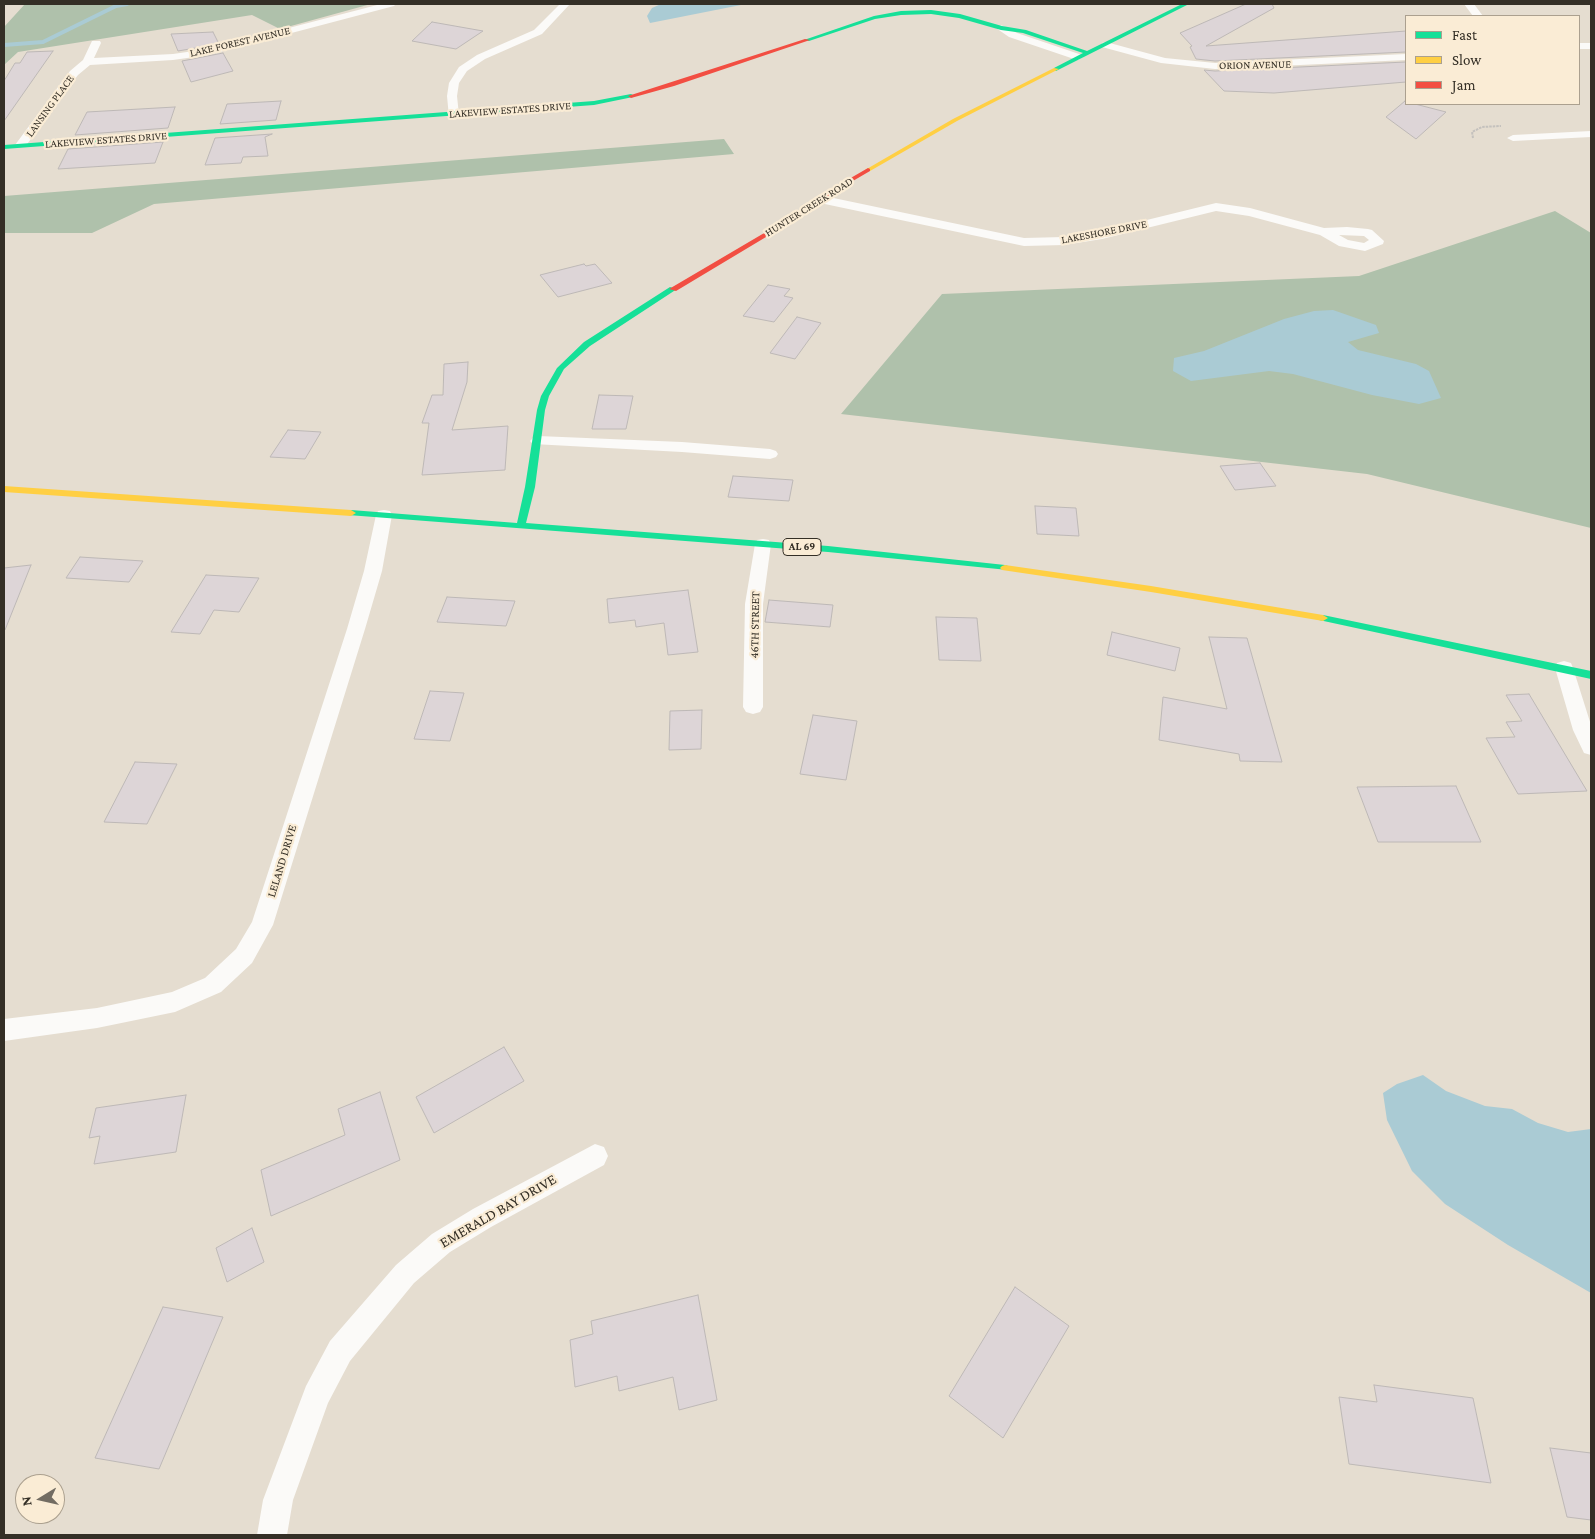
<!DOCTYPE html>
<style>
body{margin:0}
#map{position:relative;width:1595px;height:1539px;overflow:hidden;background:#e5ddd0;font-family:"Crimson Pro",serif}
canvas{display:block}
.frame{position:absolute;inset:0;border:5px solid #342f26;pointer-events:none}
.legend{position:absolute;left:1405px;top:15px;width:175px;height:90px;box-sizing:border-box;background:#faecd5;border:1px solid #aba08f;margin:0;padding:6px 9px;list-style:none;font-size:15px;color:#342f26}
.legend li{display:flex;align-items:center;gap:10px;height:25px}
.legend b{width:25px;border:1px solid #aba08f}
.north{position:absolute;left:15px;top:1474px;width:50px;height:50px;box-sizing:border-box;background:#faecd5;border:1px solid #aba08f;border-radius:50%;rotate:261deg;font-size:14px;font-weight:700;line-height:20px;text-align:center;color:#342f26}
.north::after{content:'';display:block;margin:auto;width:18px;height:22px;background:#726c62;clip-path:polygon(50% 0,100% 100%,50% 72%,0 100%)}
</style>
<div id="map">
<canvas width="1595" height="1539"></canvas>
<div class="frame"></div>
<ul class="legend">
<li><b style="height:6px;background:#16e098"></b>Fast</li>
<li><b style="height:6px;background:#ffcf43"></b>Slow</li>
<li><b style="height:6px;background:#f24e42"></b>Jam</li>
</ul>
<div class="north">N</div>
</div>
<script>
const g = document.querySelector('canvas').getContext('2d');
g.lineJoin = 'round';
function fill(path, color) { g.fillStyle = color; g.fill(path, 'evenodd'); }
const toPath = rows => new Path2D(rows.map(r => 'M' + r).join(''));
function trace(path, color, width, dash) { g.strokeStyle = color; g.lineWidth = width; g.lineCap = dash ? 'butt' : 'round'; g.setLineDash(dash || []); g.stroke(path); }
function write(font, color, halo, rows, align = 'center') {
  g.font = font + ' "Crimson Pro",serif'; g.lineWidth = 4.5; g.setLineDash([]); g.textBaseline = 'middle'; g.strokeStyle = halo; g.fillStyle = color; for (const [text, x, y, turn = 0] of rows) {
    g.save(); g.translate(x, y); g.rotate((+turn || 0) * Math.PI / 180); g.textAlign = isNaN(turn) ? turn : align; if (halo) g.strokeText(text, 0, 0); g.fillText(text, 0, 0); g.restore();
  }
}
fill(toPath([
 [25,4,371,4,280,29,252,15,18,52,4,65,4,27],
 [724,139,734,154,154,204,92,233,4,233,4,196],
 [1555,211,1591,233,1591,528,1367,474,841,414,942,294,1359,276]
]), '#afc1ab');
fill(toPath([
 [661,4,746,4,650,23,647,16,652,8],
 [1333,310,1376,325,1379,333,1348,342,1358,350,1416,364,1429,371,1441,398,1419,404,1372,395,1293,374,1269,371,1191,381,1173,371,1174,358,1204,351,1284,319,1314,311],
 [1423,1075,1446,1091,1485,1106,1512,1109,1538,1123,1568,1132,1591,1129,1591,1293,1508,1245,1445,1204,1412,1171,1387,1120,1383,1093,1397,1084]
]), '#aacbd4');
trace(toPath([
 [4,45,43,42,116,6,127,4]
]), '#aacbd4', 4);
const building = toPath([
 [1246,4,1272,4,1274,8,1206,46,1406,31,1406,52,1215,61,1196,59,1190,47,1192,46,1180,33,1246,4],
 [432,22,483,31,456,49,412,41,432,22],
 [213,32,219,44,178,51,171,34,213,32],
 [53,51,4,121,4,81,15,63,20,63,27,52,53,51],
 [223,53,233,71,191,82,182,61,223,53],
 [1406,62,1406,82,1274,93,1224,91,1204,70,1215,71,1406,62],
 [281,101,276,120,220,124,227,104,281,101],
 [1405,101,1406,104,1415,104,1446,112,1416,139,1386,117,1405,101],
 [175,107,168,128,75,135,87,112,175,107],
 [272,134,265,137,268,156,243,157,241,163,205,165,215,138,272,134],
 [163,142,155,163,58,169,68,149,163,142],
 [584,264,586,266,595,264,612,283,558,297,540,275,584,264],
 [768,285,790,289,784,296,793,298,774,322,743,316,768,285],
 [797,317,821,323,795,359,770,353,797,317],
 [468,362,467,382,452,430,508,426,505,470,422,475,429,423,422,423,432,395,443,395,444,364,468,362],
 [599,395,633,396,626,429,592,429,599,395],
 [288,430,321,432,305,459,270,457,288,430],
 [1260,463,1276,486,1235,490,1220,466,1260,463],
 [733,476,793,480,789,501,728,497,733,476],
 [1035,506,1076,508,1079,536,1037,534,1035,506],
 [80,557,143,561,129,582,66,578,80,557],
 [31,565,5,630,4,630,4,568,31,565],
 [206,575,259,578,239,612,214,610,200,634,171,632,206,575],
 [688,590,698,652,668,655,664,623,636,627,635,620,609,623,607,599,688,590],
 [447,597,515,601,506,626,437,622,447,597],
 [769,600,833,605,830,627,765,622,769,600],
 [936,617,977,618,981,661,939,660,936,617],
 [1112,632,1180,648,1175,671,1107,655,1112,632],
 [1209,637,1247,638,1282,762,1240,761,1239,754,1159,740,1163,697,1227,709,1209,637],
 [430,691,464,693,450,741,414,739,430,691],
 [1529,694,1587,791,1518,794,1486,738,1515,737,1506,722,1522,721,1506,695,1529,694],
 [702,710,701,749,669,750,670,711,702,710],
 [813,715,857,721,846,780,800,774,813,715],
 [135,762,177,764,147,824,104,822,135,762],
 [1456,786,1481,842,1378,842,1357,787,1456,786],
 [504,1047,524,1081,434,1133,416,1097,504,1047],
 [380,1092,400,1160,271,1216,261,1170,345,1135,338,1109,380,1092],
 [186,1095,176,1152,94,1164,100,1136,89,1138,96,1108,186,1095],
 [252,1228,264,1262,227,1282,216,1248,252,1228],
 [1015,1287,1069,1326,1003,1438,949,1396,1015,1287],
 [698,1295,717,1400,679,1410,673,1377,619,1391,617,1376,575,1387,570,1340,593,1334,591,1321,698,1295],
 [163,1307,223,1317,159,1469,95,1458,163,1307],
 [1374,1385,1473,1398,1491,1483,1349,1464,1339,1397,1377,1402,1374,1385],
 [1550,1448,1591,1453,1591,1520,1567,1517,1550,1448]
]);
fill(building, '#ddd5d7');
trace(building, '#bdb8b6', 1);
trace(toPath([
 [1473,138,1472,132,1482,127,1501,126]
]), '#c4c1bd', 2, [2.5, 1]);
fill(toPath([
 [381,4,396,4,394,6,208,55,173,60,90,65,78,75,25,147,17,147,15,145,70,71,83,60,92,41,100,41,101,43,94,58,173,54,208,49,381,4],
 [560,4,570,4,542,34,485,59,467,71,459,83,457,96,459,115,457,117,449,117,447,96,449,83,459,67,477,55,534,30,560,4],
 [1464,4,1474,4,1483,16,1473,16,1464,4],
 [1001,25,1017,33,1082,55,1083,57,1078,60,1074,59,1009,37,996,28,1001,25],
 [1106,42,1165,58,1215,63,1406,54,1406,60,1215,69,1161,63,1102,47,1102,43,1106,42],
 [1579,43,1591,43,1591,49,1579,49,1579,43],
 [1591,131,1591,137,1513,141,1507,138,1513,135,1591,131],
 [824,196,1024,238,1064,237,1102,231,1216,203,1250,208,1324,228,1347,227,1368,229,1372,230,1384,241,1383,244,1365,251,1339,246,1320,235,1249,216,1216,211,1102,239,1064,245,1024,246,820,203,818,200,820,197,824,196],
 [1339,235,1364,236,1369,240,1364,243,1348,240,1339,235],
 [538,436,682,442,770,449,776,451,778,454,776,457,770,459,682,452,533,444,530,441,533,438,538,436],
 [384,510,390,511,392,515,382,571,365,629,273,925,252,963,221,992,175,1012,97,1028,4,1041,4,1019,97,1008,172,992,205,978,236,949,252,922,347,629,364,571,376,515,378,511,384,510],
 [763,539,769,540,771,544,763,604,763,707,760,712,753,714,746,712,743,707,745,604,755,544,757,540,763,539],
 [1564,661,1571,663,1573,668,1591,725,1591,755,1584,753,1573,730,1555,668,1557,663,1564,661],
 [595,1144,604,1147,608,1156,604,1165,491,1227,450,1252,414,1283,350,1361,328,1403,293,1500,287,1535,257,1535,263,1500,306,1386,330,1341,396,1265,432,1234,473,1209,595,1144]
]), '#fbfaf8');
fill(toPath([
 [1182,4,1189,4,1056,71,1054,70,1054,68,1083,53,1023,33,1001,30,959,18,931,14,901,15,875,19,809,41,804,40,874,16,901,11,931,10,960,14,1002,26,1026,30,1087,51,1182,4],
 [631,94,633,95,633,97,594,105,4,149,4,145,594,101,631,94],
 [670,287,677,289,590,346,564,369,549,396,545,410,535,487,526,523,828,546,1005,565,1008,566,1010,568,1008,570,828,552,348,515,346,513,351,510,517,523,525,487,537,410,541,396,557,368,584,342,670,287],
 [1323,615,1591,671,1591,679,1319,620,1318,618,1323,615]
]), '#16e098');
fill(toPath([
 [1054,68,1059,69,957,121,870,171,865,170,953,119,1054,68],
 [4,486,351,510,356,513,351,516,4,492,4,486],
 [1005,565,1151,586,1323,615,1328,618,1323,621,1151,592,1002,570,1000,568,1002,566,1005,565]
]), '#ffcf43');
fill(toPath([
 [805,39,810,40,674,86,631,98,628,96,805,39],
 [868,168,870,169,870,171,846,185,826,201,676,291,669,289,822,199,842,183,868,168]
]), '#f24e42');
write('11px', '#342f26', '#faecd5', [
 ["LAKE FOREST AVENUE",240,42,-13],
 ["ORION AVENUE",1255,65,-1],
 ["LANSING PLACE",50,106,-54],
 ["LAKEVIEW ESTATES DRIVE",510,110,-4],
 ["LAKEVIEW ESTATES DRIVE",106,140,-4],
 ["HUNTER CREEK ROAD",809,207,-32],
 ["LAKESHORE DRIVE",1104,232,-11]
]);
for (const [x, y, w] of [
 [802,547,38]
]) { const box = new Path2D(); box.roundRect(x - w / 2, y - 8.5, w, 17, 4); g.fillStyle = '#faecd5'; g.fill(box); trace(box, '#342f26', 1); }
write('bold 11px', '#342f26', null, [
 ["AL 69",802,547]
]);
write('12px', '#342f26', '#faecd5', [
 ["46TH STREET",755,625,-89],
 ["LELAND DRIVE",282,861,-73]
]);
write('15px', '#342f26', '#faecd5', [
 ["EMERALD BAY DRIVE",498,1211,-30]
]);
</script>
